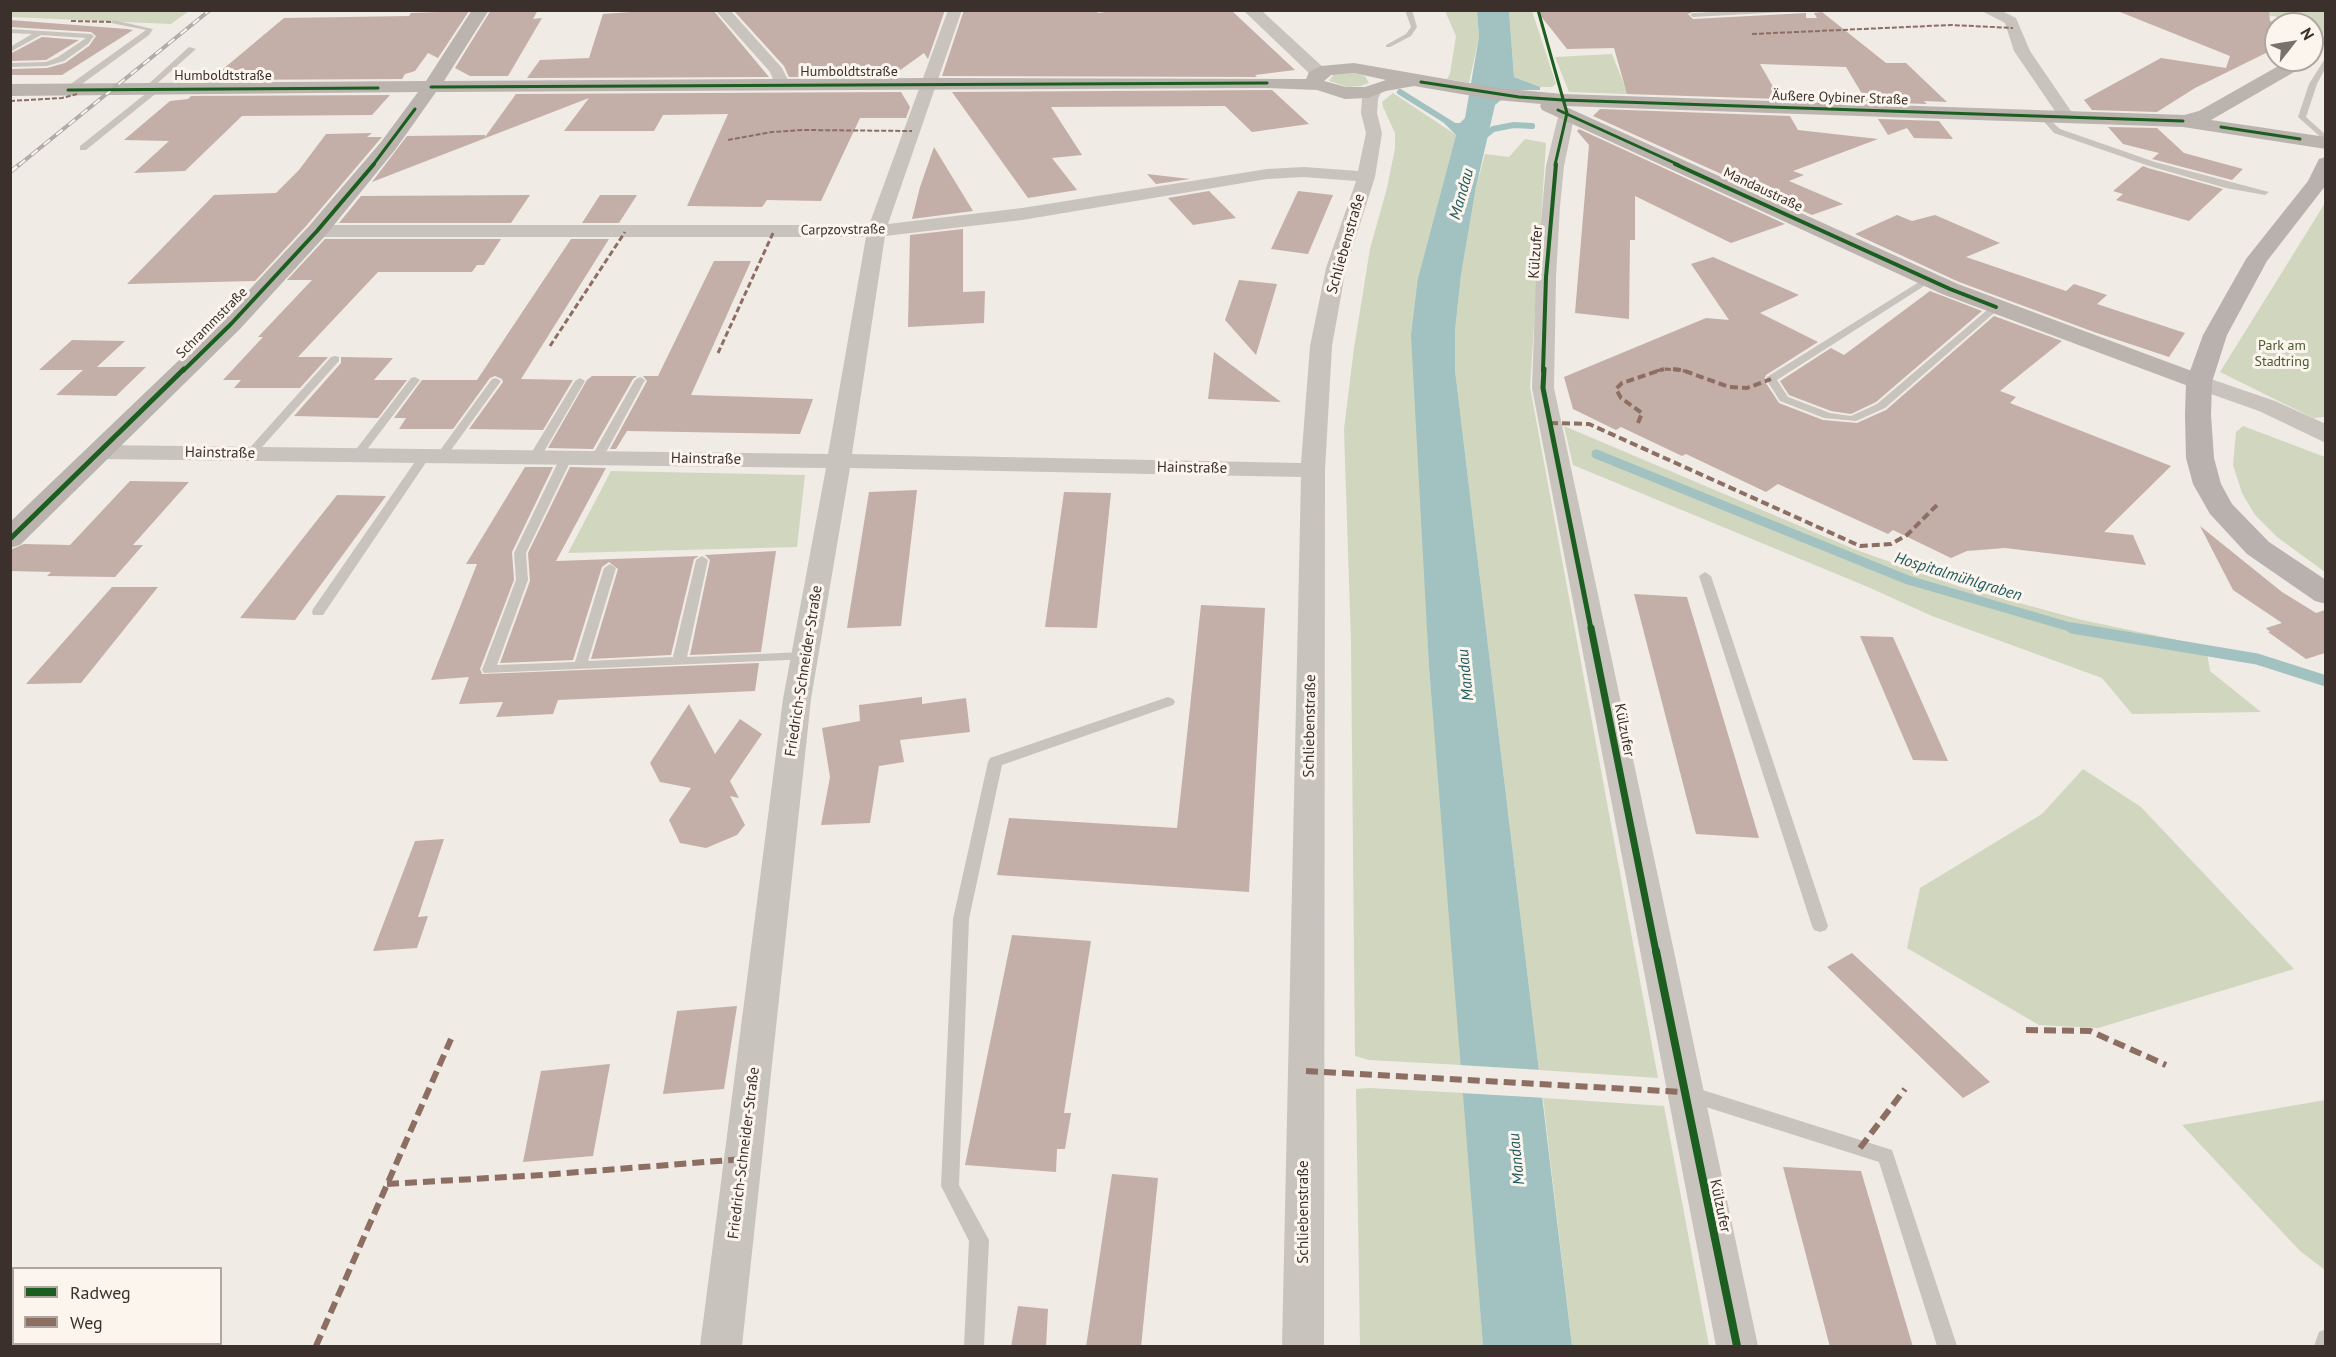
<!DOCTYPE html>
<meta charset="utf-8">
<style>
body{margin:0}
#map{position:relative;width:2336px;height:1357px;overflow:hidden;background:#f0ebe5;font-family:"PT Sans",sans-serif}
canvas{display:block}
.frame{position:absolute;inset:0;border:12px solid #3b302b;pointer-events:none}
.legend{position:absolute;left:12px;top:1267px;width:210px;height:78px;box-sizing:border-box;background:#fbf5ee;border:2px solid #aea6a0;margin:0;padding:8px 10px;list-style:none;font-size:18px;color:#3b302b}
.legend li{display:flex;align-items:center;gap:12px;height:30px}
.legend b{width:30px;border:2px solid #aea6a0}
.north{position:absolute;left:2264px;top:12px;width:60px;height:60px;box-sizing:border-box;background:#fbf5ee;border:2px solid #aea6a0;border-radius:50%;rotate:59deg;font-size:16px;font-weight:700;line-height:24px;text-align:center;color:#3b302b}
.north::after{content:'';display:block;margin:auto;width:21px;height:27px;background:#7a716c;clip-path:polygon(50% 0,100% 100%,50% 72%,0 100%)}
</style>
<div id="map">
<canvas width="2336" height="1357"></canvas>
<div class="frame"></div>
<ul class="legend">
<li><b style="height:8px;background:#1b5e20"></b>Radweg</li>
<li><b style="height:8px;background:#8d6e63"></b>Weg</li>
</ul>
<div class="north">N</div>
</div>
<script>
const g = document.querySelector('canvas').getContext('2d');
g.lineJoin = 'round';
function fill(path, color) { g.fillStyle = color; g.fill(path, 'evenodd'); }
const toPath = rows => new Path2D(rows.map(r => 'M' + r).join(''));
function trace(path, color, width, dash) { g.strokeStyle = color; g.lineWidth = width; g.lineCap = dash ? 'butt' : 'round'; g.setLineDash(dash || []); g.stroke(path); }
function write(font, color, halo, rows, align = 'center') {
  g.font = font + ' "PT Sans",sans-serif'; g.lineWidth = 6; g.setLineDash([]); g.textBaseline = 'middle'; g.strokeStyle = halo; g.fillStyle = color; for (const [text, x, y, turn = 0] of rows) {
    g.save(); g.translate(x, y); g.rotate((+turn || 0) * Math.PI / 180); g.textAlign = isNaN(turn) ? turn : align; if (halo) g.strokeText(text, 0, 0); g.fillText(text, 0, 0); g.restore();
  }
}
fill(toPath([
 [11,10,189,11,171,24,11,17],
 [1445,11,1477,11,1479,37,1469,83,1447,79,1450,74,1456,36],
 [1509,11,1532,11,1556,84,1552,87,1540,87,1514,77],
 [2196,11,2325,11,2325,34,2312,29,2312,24,2300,24,2274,16],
 [1612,54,1628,94,1569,92,1555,57],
 [1354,73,1365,76,1369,83,1361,86,1348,87,1329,81,1334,74],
 [1393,93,1456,135,1418,278,1417,410,1429,667,1462,1065,1369,1060,1355,1056,1351,643,1344,429,1354,348,1370,249,1387,188,1395,148,1395,133,1383,107,1382,102],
 [1525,139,1546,143,1530,387,1658,1078,1539,1070,1455,370,1455,331,1461,275,1476,187,1485,154,1509,157],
 [2325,203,2325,417,2313,418,2220,372],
 [1564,426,1854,549,1960,587,2082,620,2206,646,2210,671,2261,712,2132,714,2102,678,1932,616,1868,587,1573,465],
 [2243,426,2325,457,2325,572,2277,537,2255,515,2242,493,2233,465,2236,432],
 [611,471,805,475,797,547,568,553],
 [2083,769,2141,807,2294,969,2098,1028,2039,1025,1907,948,1920,888,2042,814],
 [1370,1088,1464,1093,1483,1346,1360,1346,1356,1089],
 [1543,1098,1664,1106,1709,1346,1572,1346],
 [2325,1100,2326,1100,2325,1270,2300,1251,2182,1125]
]), '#d1d6bf');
fill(toPath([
 [1477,11,1509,11,1514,77,1540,87,1540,90,1513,90,1495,105,1476,187,1461,275,1455,331,1455,370,1572,1346,1483,1346,1429,667,1411,335,1418,278,1456,135,1444,123,1460,123,1465,118,1479,37]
]), '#a1c2c1');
fill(toPath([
 [1459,1065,1542,1070,1546,1098,1461,1093]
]), '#f0ebe5');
trace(toPath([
 [1400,92,1461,130],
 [1480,140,1493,129,1514,125,1532,126]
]), '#a1c2c1', 6);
trace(toPath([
 [1596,454,1908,580,2077,629]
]), '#a1c2c1', 9);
trace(toPath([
 [2072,628,2257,659,2326,681]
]), '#a1c2c1', 11);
fill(toPath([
 [491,10,538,10,533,19,542,18,508,76,470,76,455,68],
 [659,10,713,10,769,77,527,78,540,60,589,58,603,14],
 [733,10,945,10,928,59,924,53,892,76,789,77,784,66],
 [964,10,1095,10,1098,13,1120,10,1231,10,1295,70,1255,75,1257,77,942,76],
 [1536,10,1698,10,1688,14,1693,19,1806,13,1806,18,1817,18,1814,13,1822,12,1886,63,1906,63,1947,102,1924,101,1927,104,1867,102,1846,67,1760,64,1780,99,1627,94,1614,48,1567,49],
 [2120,10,2269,10,2270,21,2276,23,2276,48,2195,88,2157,112,2092,110,2084,100,2161,58,2226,68,2230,56,2120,12],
 [469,11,438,58,428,53,415,71,405,74,402,79,210,80,284,18,409,16,411,13],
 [10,20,127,29,133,30,62,75,10,75,10,69,47,68,65,63,89,46,96,36,91,32,10,27],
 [42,37,79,40,46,60,10,61,10,54],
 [1272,90,1309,124,1252,132,1225,106,1051,107,1082,155,1052,158,1077,190,1028,198,952,92],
 [901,92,910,107,906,118,860,118,821,201,767,200,762,207,687,206,728,114,663,115,654,131,564,131,589,98,372,182,407,136,485,135,485,137,516,94],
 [390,95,372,115,242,116,185,171,134,173,169,141,124,140,170,101,188,99,191,96],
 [1600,109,1790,116,1798,130,1878,139,1793,171,1804,175,1789,181,1843,204,1812,215,1593,116],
 [1878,119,1939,121,1953,139,1914,138,1907,128,1888,135],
 [2108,127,2157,128,2184,153,2243,169,2232,180,2156,160,2152,159,2159,153,2123,144],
 [1579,129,1785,224,1731,243,1635,196,1635,240,1630,240,1629,319,1575,313,1589,145,1577,131],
 [372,133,367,137,382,137,307,225,255,281,127,284,214,195,276,193,299,170,326,134],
 [934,147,973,211,912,219,920,187],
 [2143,166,2148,168,2223,189,2189,221,2116,200,2123,194,2113,191],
 [1147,174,1190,179,1156,184],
 [1209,191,1236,218,1193,225,1168,198],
 [1298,191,1333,195,1308,254,1271,249],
 [530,195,511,223,339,223,361,196],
 [600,195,637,195,619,223,582,223],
 [1897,215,1912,221,1935,215,2000,243,1966,257,2066,291,2074,284,2107,295,2097,304,2185,333,2169,357,2094,332,1959,282,1855,234],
 [963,229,963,292,985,291,984,323,908,327,910,235],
 [325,239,501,239,484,265,477,265,472,272,378,272,298,357,328,357,300,388,234,388,241,380,223,380,263,337,258,337,312,280,287,280],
 [571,239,609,239,521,379,573,380,543,430,469,429,503,382,502,379,495,376,490,378,453,429,399,429,406,418,394,418,422,380,477,380],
 [1713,257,1799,295,1760,313,1818,342,1766,375,1764,380,1779,403,1823,420,1857,423,1886,410,1994,316,2062,341,2000,391,2016,397,2010,403,2171,466,2104,532,2133,535,2146,565,2005,548,1967,551,1951,558,1893,530,1888,534,1778,484,1766,492,1686,454,1682,456,1621,427,1616,430,1573,409,1564,377,1706,318,1729,320,1691,264],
 [714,261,751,261,691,395,813,399,800,434,627,431,616,449,610,449,647,381,643,376,658,376],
 [1239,280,1277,284,1256,355,1225,320],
 [1930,291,1982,311,1876,402,1851,414,1831,411,1789,395,1780,381,1831,348,1844,355],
 [72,340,125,341,97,367,146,367,116,396,56,395,83,370,39,370],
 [1214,352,1281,402,1208,399],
 [341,357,393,358,374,380,407,380,378,418,294,416,341,363],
 [592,376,637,376,633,379,593,449,548,448,587,380],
 [525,467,553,467,512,552,514,580,480,669,482,674,759,663,755,691,558,700,553,714,496,717,503,702,459,704,469,677,431,680,477,564,466,564],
 [570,467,606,468,556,561,699,556,694,559,671,655,591,659,618,569,609,562,602,567,573,660,500,663,530,581,528,553],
 [130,481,189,482,133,545,143,545,115,577,47,576,51,572,10,571,10,550,24,544,70,545],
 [917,490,901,626,847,628,869,492],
 [1064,492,1111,493,1097,628,1045,627],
 [337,495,386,496,295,620,240,618],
 [2200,526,2282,592,2316,613,2325,610,2325,653,2306,659,2268,632,2270,632,2266,628,2282,623,2233,590],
 [776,551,761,652,690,655,710,560,705,555],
 [112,587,158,587,81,683,26,684],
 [1634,594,1687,597,1759,838,1696,834],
 [1201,605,1265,608,1249,892,997,875,1009,818,1177,828],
 [1860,636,1893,637,1948,761,1913,760],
 [922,697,922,704,966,698,970,732,900,740,904,762,879,766,870,823,821,825,830,777,822,728,860,721,859,705],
 [689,704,715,754,740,719,762,734,730,781,739,798,730,796,745,825,737,835,706,848,680,843,669,820,691,788,660,782,650,763],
 [444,839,418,917,428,916,417,948,373,951,415,841],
 [1012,935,1091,941,1064,1113,1071,1113,1065,1149,1057,1149,1056,1172,965,1165],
 [1852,953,1990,1082,1963,1098,1827,967],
 [737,1006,724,1089,663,1094,677,1011],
 [610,1064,593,1156,523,1162,541,1071],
 [1783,1167,1861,1171,1913,1347,1830,1347],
 [1112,1174,1158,1178,1141,1347,1086,1347],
 [1018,1306,1048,1309,1046,1347,1011,1347]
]), '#c3afa7');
fill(toPath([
 [1405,10,1412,10,1417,27,1411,36,1390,47,1386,47,1386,45,1406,34,1411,27,1405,10],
 [1755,10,1821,10,1693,17,1690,15,1693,13,1755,10],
 [113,20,153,29,149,35,71,92,65,92,65,88,146,30,111,23,113,20],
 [10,29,91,34,94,36,88,44,64,61,47,66,10,67,10,63,46,62,58,57,86,38,41,35,10,52,10,47,32,34,10,33,10,29],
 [189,47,196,49,152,88,159,87,159,91,86,150,80,150,80,146,149,91,143,89,189,47],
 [2326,57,2326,67,2317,84,2306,117,2326,135,2326,142,2298,117,2309,84,2326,57],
 [2043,114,2060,129,2155,162,2269,192,2265,195,2226,188,2149,166,2054,133,2039,116,2043,114],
 [1927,277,1935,279,1777,380,1788,397,1830,413,1851,416,1877,404,1993,305,2001,307,1885,408,1856,421,1824,418,1780,401,1766,379,1767,377,1927,277],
 [335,356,339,357,339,361,254,456,246,456,246,452,331,357,335,356],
 [415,377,420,380,362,456,354,456,354,452,411,378,415,377],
 [640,377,645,380,604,456,602,458,594,458,592,456,635,380,640,377],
 [496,378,501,381,446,457,438,457,438,453,492,379,496,378],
 [580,378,585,381,542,455,536,458,532,457,530,455,575,381,580,378],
 [425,452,431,455,323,615,313,615,312,612,313,609,421,453,425,452],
 [567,453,573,456,526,553,528,580,497,665,575,662,604,568,610,564,616,568,588,661,673,657,696,560,702,556,708,560,687,657,805,652,810,653,812,656,810,659,484,673,482,670,516,580,514,553,561,456,567,453],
 [1705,572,1711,576,1828,926,1826,930,1820,932,1814,930,1812,926,1699,576,1705,572],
 [1168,697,1173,699,1175,702,1173,705,1002,765,969,919,959,1185,989,1240,984,1346,964,1346,969,1241,941,1186,953,919,988,762,990,758,1168,697],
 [1690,1086,1892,1150,1957,1346,1937,1346,1879,1162,1684,1100,1681,1094,1684,1088,1690,1086],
 [2326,1329,2326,1346,2314,1346,2319,1332,2326,1329]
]), '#c9c3be');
fill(toPath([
 [715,10,730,10,782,68,790,84,788,87,776,87,770,72,715,10],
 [948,10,962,10,888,224,1022,208,1267,169,1304,167,1358,171,1366,133,1361,113,1362,99,1368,87,1374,85,1382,90,1378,99,1377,113,1382,133,1375,177,1346,268,1332,346,1325,470,1324,1346,1282,1346,1301,477,850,468,811,699,742,1346,700,1346,783,699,826,468,99,459,91,457,87,452,91,447,99,445,828,454,866,237,317,237,310,235,308,231,310,227,317,225,869,225,948,10],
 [1304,177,1356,181,1326,268,1310,346,1301,463,852,454,885,236,1022,220,1267,179,1304,177],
 [1980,10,2000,10,2016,18,2030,51,2075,117,2073,120,2061,120,2014,51,2005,23,1980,10],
 [1567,108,1575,113,1564,166,1560,206,1556,277,1554,388,1758,1346,1716,1346,1532,388,1536,277,1546,166,1559,113,1567,108],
 [2199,375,2275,401,2326,424,2326,443,2259,411,2191,387,2188,382,2191,377,2199,375]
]), '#c9c3be');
fill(toPath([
 [1243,10,1261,10,1325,69,1328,73,1325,77,1313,77,1243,10]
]), '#c9c3be');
fill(toPath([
 [472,10,489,10,444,81,929,78,1306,79,1309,72,1321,66,1354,63,1497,88,1563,94,2184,115,2199,111,2289,60,2311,60,2308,64,2211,120,2326,137,2326,149,2183,127,1564,106,1958,284,2208,377,2212,382,2208,387,2199,390,1942,294,1542,110,1540,106,1541,104,1497,100,1414,86,1386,91,1368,98,1345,99,1317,90,1267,88,436,92,395,150,325,236,240,329,20,545,10,548,10,522,222,319,309,226,381,142,418,92,10,96,10,84,426,81,472,10],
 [1354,73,1386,80,1365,87,1346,87,1324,81,1331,75,1354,73]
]), '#bab3ae');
fill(toPath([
 [2326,157,2326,185,2267,261,2227,335,2212,382,2211,415,2214,458,2221,484,2232,504,2269,542,2326,580,2326,604,2315,601,2247,554,2210,514,2193,484,2186,458,2185,415,2186,382,2203,335,2246,259,2308,181,2319,159,2326,157]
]), '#b8b1ad');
const railFar1 = toPath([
 [19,165,210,10]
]);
const rail = toPath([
 [10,172,20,164]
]);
trace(railFar1, '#b1aca8', 4);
trace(rail, '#b1aca8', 4.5);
trace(railFar1, '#fbf5ee', 2, [8]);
trace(rail, '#fbf5ee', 3, [9]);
trace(toPath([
 [71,21,113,22],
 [1752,34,1951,25,2013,28],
 [10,101,62,98,77,94],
 [728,140,772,132,803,130,912,131]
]), '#8d6e63', 2, [5, 2]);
trace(toPath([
 [550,346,625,232],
 [718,353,774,231],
 [1656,371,1666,369,1685,371]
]), '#8d6e63', 3, [6, 3]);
trace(toPath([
 [1673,369,1682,370,1729,387,1747,388,1771,379],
 [1550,423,1589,424,1860,546,1891,544,1907,535,1939,503],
 [1638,423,1642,413,1621,398,1616,389,1622,383,1664,369]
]), '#8d6e63', 4, [8, 4]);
trace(toPath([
 [2026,1030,2090,1031,2166,1065],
 [1306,1071,1684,1092],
 [1860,1148,1905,1089],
 [387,1184,542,1175,743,1159],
 [316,1346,451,1039]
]), '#8d6e63', 6, [12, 6]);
trace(toPath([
 [1538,10,1567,113,1555,165],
 [1421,82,1519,97,1563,100,2183,121],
 [431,87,1267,83],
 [68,90,378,88],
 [1558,110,1679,165],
 [2221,127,2300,139],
 [373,165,415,109]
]), '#1b5e20', 3);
trace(toPath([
 [1675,164,1950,289,1996,307],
 [183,371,231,324,317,231,374,164],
 [1543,371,1546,277,1556,164]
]), '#1b5e20', 4);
trace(toPath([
 [1544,369,1543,388,1591,629],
 [10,539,184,369]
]), '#1b5e20', 5);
trace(toPath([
 [1591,628,1656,952]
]), '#1b5e20', 7);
trace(toPath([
 [1656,951,1737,1346]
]), '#1b5e20', 8);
write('14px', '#3b302b', '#fbf5ee', [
 ["Humboldtstraße",849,72],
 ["Humboldtstraße",223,76],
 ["Äußere Oybiner Straße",1840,98,2],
 ["Mandaustraße",1763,190,25],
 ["Carpzovstraße",843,230,-1],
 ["Schrammstraße",212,323,-45]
]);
write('14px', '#4a5a2e', '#fbf5ee', [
 ["Park am",2282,346],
 ["Stadtring",2282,362]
]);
write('15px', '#3b302b', '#fbf5ee', [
 ["Schliebenstraße",1346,244,-74],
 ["Külzufer",1536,252,-86],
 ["Hainstraße",220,453,1],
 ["Hainstraße",706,459,1],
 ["Hainstraße",1192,468,1],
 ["Friedrich-Schneider-Straße",804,671,-81],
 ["Schliebenstraße",1310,726,-89],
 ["Külzufer",1624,730,79],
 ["Friedrich-Schneider-Straße",744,1153,-83],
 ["Külzufer",1720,1206,78],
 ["Schliebenstraße",1304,1212,-90]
]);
write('italic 16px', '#1f5a5e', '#fbf5ee', [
 ["Mandau",1462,194,-74],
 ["Hospitalmühlgraben",1958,577,17],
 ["Mandau",1466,675,-96],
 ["Mandau",1517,1159,-96]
]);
</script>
